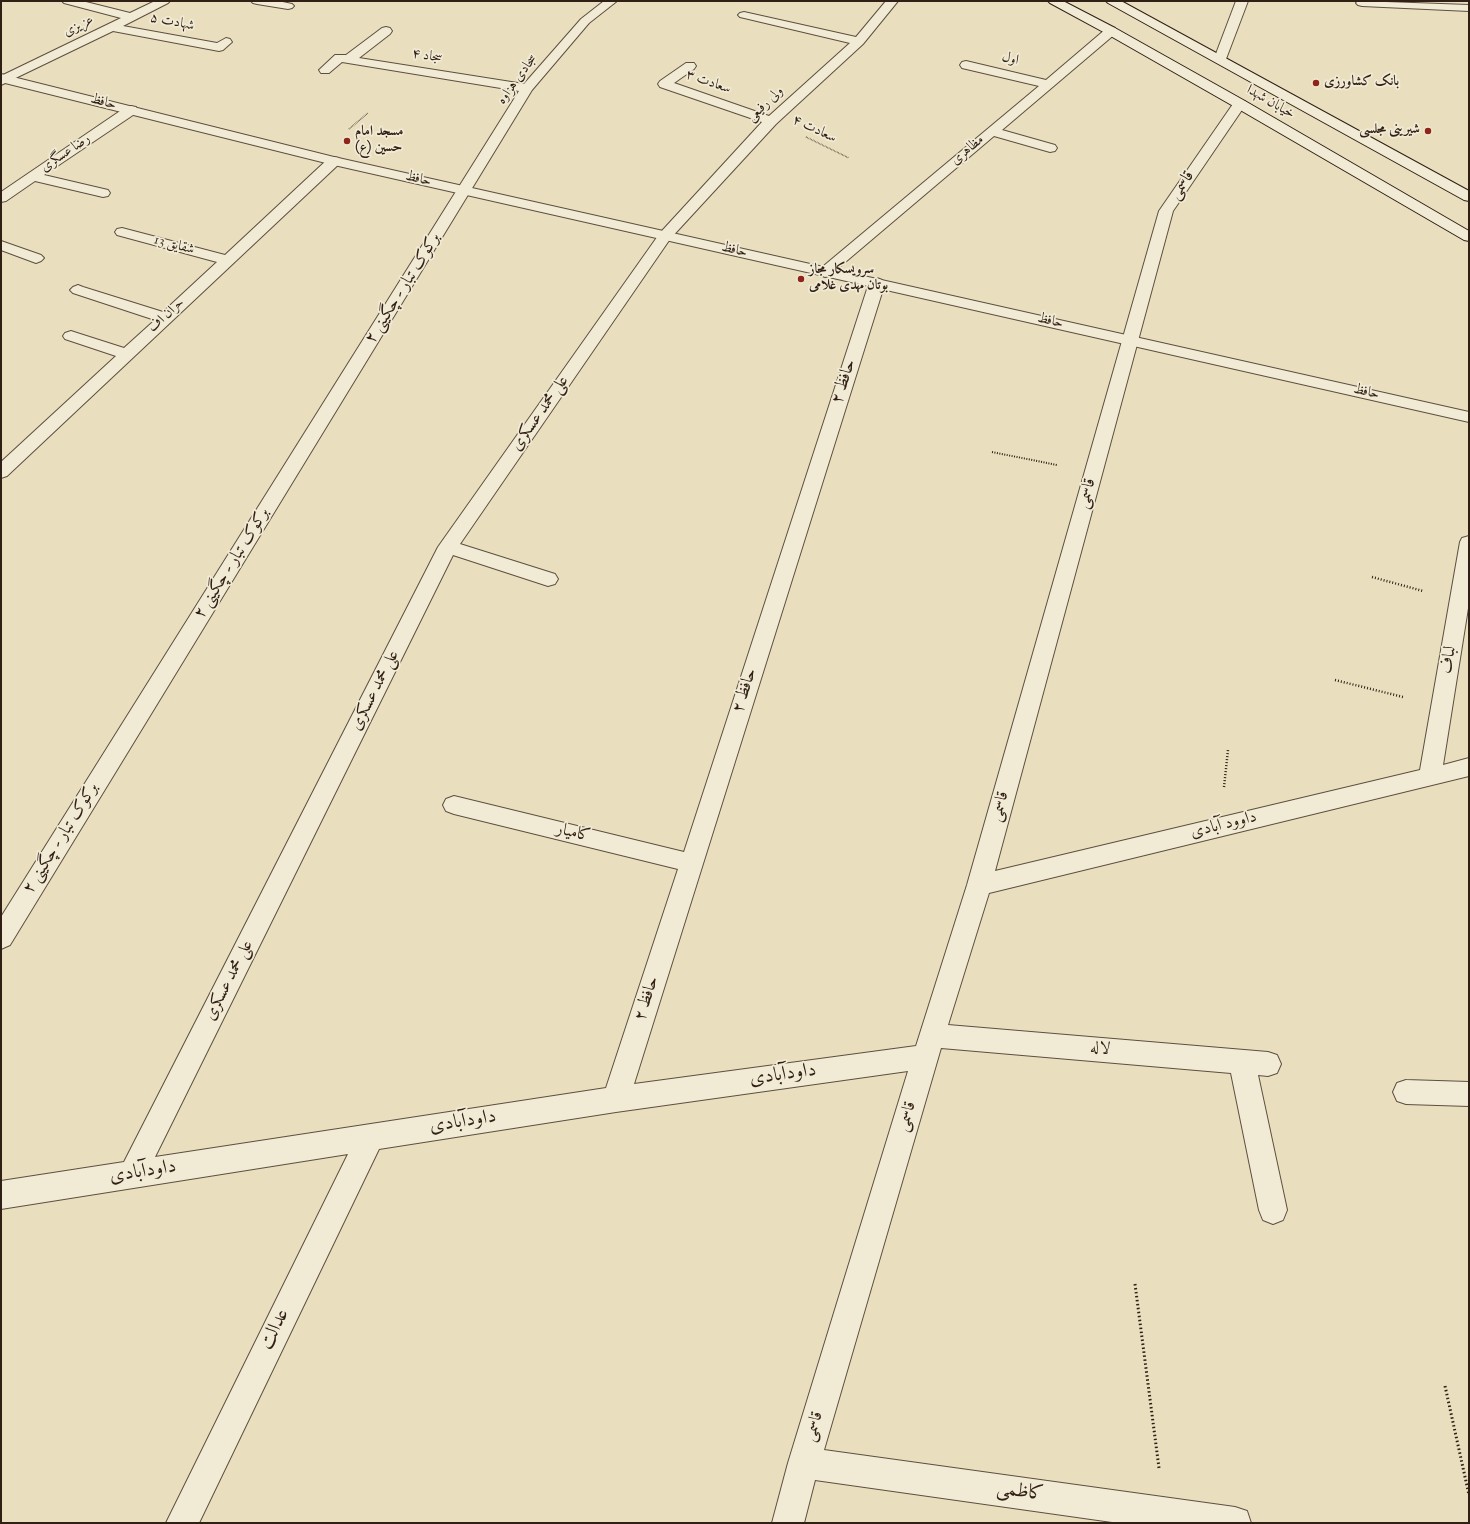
<!DOCTYPE html>
<meta charset="utf-8">
<style>
body{margin:0}
#map{position:relative;width:1470px;height:1524px;overflow:hidden;background:#e9dfbf;font-family:"Sorts Mill Goudy",serif}
canvas{display:block}
.frame{position:absolute;inset:0;border:2px solid #301f14;pointer-events:none}
</style>
<div id="map">
<canvas width="1470" height="1524"></canvas>
<div class="frame"></div>
</div>
<script>
const g = document.querySelector('canvas').getContext('2d');
g.lineJoin = 'round';
const toPath = rows => new Path2D(rows.map(r => 'M' + r).join(''));
function trace(path, color, width, dash) { g.strokeStyle = color; g.lineWidth = width; g.lineCap = dash ? 'butt' : 'round'; g.setLineDash(dash || []); g.stroke(path); }
function fill(path, color) { g.fillStyle = color; g.fill(path, 'evenodd'); }
function write(font, color, halo, rows, align = 'center') {
  g.font = font + ' "Sorts Mill Goudy",Amiri,serif'; g.lineWidth = 3.5; g.setLineDash([]); g.textBaseline = 'middle'; g.strokeStyle = halo; g.fillStyle = color; for (const [text, x, y, turn = 0] of rows) {
    g.save(); g.translate(x, y); g.rotate((+turn || 0) * Math.PI / 180); g.textAlign = isNaN(turn) ? turn : align; if (halo) g.strokeText(text, 0, 0); g.fillText(text, 0, 0); g.restore();
  }
}
const minor = toPath([
 [62,1,82,1,130,13,155,1,170,1,168,3,123,26,217,43,226,38,230,39,232,42,223,50,219,51,113,31,1,85,1,76,121,18,64,3,62,1],
 [251,1,278,1,292,4,294,6,292,8,288,9,257,4,253,3,251,1],
 [604,1,617,1,589,23,532,90,10,945,1,949,1,917,519,91,342,62,329,73,321,73,319,70,335,55,346,55,382,28,386,27,390,28,392,31,390,34,359,58,524,84,581,19,604,1],
 [886,1,898,1,863,44,776,124,670,239,460,544,555,574,558,579,555,584,548,586,453,555,155,1157,606,1088,678,869,454,814,446,811,443,805,446,799,454,796,684,852,869,283,872,280,877,278,882,280,885,283,634,1084,916,1046,967,885,1159,211,1235,101,1245,101,1246,104,1173,211,995,871,1420,770,1460,542,1462,538,1469,536,1469,602,1443,765,1469,758,1469,776,989,893,948,1025,1268,1052,1277,1055,1281,1064,1277,1073,1268,1076,1258,1075,1287,1210,1283,1220,1273,1224,1263,1220,1259,1210,1231,1073,941,1048,824,1450,1235,1507,1247,1511,1251,1523,1119,1523,815,1480,804,1523,772,1523,788,1463,908,1071,616,1112,379,1149,199,1523,166,1523,348,1154,1,1209,1,1181,124,1162,438,547,660,233,762,122,660,87,658,84,660,81,686,63,694,63,696,66,694,69,674,83,769,116,850,43,740,17,738,15,740,13,744,12,856,37,886,1],
 [1236,1,1248,1,1226,59,1224,62,1220,63,1216,62,1214,59,1236,1],
 [1358,1,1469,5,1469,11,1362,6,1358,5,1356,3,1358,1],
 [1111,27,1115,28,1117,31,1115,34,1002,130,1055,145,1057,148,1055,151,1050,152,994,136,830,275,825,277,820,275,817,272,820,269,1039,86,962,68,960,65,962,62,966,61,1046,80,1107,28,1111,27],
 [131,106,136,107,137,110,136,113,44,175,108,190,110,193,108,196,103,197,35,181,6,201,1,202,1,192,126,107,131,106],
 [334,157,339,158,341,161,339,164,7,476,1,478,1,462,116,356,65,339,63,336,65,333,71,331,77,333,124,348,155,320,73,293,70,290,73,287,78,285,83,287,163,312,217,262,117,235,115,232,117,229,122,228,225,255,329,158,334,157],
 [1,241,41,255,44,258,41,261,36,263,1,250,1,241],
 [1406,1080,1469,1082,1469,1106,1406,1104,1397,1101,1393,1092,1397,1083,1406,1080]
]);
const tertiary = toPath([
 [1,74,334,157,1469,412,1469,422,334,165,1,82,1,74]
]);
const secondary = toPath([
 [1048,1,1063,1,1115,28,1245,101,1469,231,1469,241,1464,240,1235,107,1107,34,1050,3,1048,1],
 [1106,1,1121,1,1469,191,1469,201,1464,200,1108,3,1106,1]
]);
trace(minor, '#5e4f3f', 2);
trace(tertiary, '#5e4f3f', 2);
trace(secondary, '#301f14', 2);
trace(toPath([
 [349,129,368,113],
 [806,137,849,158]
]), '#301f14', 1.5, [0.5, 1]);
trace(toPath([
 [992,452,1057,465]
]), '#301f14', 2, [1, 1.5]);
trace(toPath([
 [1372,577,1423,591],
 [1335,680,1403,697],
 [1224,787,1228,750]
]), '#301f14', 2.5, [1, 2]);
trace(toPath([
 [1135,1284,1159,1468],
 [1445,1386,1469,1495]
]), '#301f14', 3, [1.5, 2.5]);
fill(minor, '#f1ead5');
fill(tertiary, '#f1ead5');
fill(secondary, '#f1ead5');
for (const [x, y, r, color] of [
 [1316,83,4,"#8f2418"],
 [1428,131,4,"#8f2418"],
 [347,141,4,"#8f2418"],
 [801,279,4,"#8f2418"]
]) { const dot = new Path2D(); dot.arc(x, y, r, 0, 2 * Math.PI); g.fillStyle = color; g.fill(dot); trace(dot, '#f1ead5', 1.5); }
write('14px', '#301f14', '#f1ead5', [
 ["شهادت ۵",172,23,11],
 ["عزیزی",79,27,-26],
 ["سجاد ۴",427,57,9],
 ["اول",1010,60,13],
 ["سجادی هزاوه",518,80,-54],
 ["سعادت ۳",708,83,19],
 ["حافظ",103,103,14],
 ["خیابان شهدا",1270,103,30],
 ["ولی رفیعی",766,105,-44],
 ["سعادت ۴",814,130,25],
 ["مظاهری",968,151,-40],
 ["رضا عسگری",66,154,-34],
 ["حافظ",418,180,13],
 ["شقایق 13",174,246,15],
 ["حافظ",734,251,13],
 ["حران اف",167,316,-43],
 ["حافظ",1050,322,13],
 ["حافظ",1366,393,13]
]);
write('bold 14px', '#301f14', '#f1ead5', [
 ["بانک کشاورزی",1324,83],
 ["شیرینی مجلسی",1420,131,"right"],
 ["مسجد امام",355,133],
 ["حسین (ع)",355,149],
 ["سرویسکار مجاز",809,271],
 ["بوتان مهدی غلامی",809,287]
], 'left');
write('17px', '#301f14', '#f1ead5', [
 ["قاسمی",1183,186,-55],
 ["برکوک تبار - چگینی ۲",404,289,-58],
 ["حافظ ۲",845,382,-72],
 ["علی محمد عسکری",541,414,-55],
 ["قاسمی",1088,494,-74],
 ["برکوک تبار - چگینی ۲",233,564,-58],
 ["لباف",1450,660,-81],
 ["علی محمد عسکری",376,691,-63],
 ["حافظ ۲",746,691,-72],
 ["قاسمی",1001,807,-74],
 ["داوود آبادی",1224,826,-14],
 ["کامیار",573,834,14],
 ["برکوک تبار - چگینی ۲",62,839,-58],
 ["علی محمد عسکری",230,981,-63],
 ["حافظ ۲",648,999,-72],
 ["لاله",1100,1050,5],
 ["قاسمی",908,1117,-73],
 ["قاسمی",815,1427,-73]
]);
write('20px', '#301f14', '#f1ead5', [
 ["داودآبادی",783,1076,-8],
 ["داودآبادی",463,1123,-9],
 ["داودآبادی",143,1173,-9],
 ["عدالت",276,1330,-64],
 ["کاظمی",1020,1493,8]
]);
</script>
